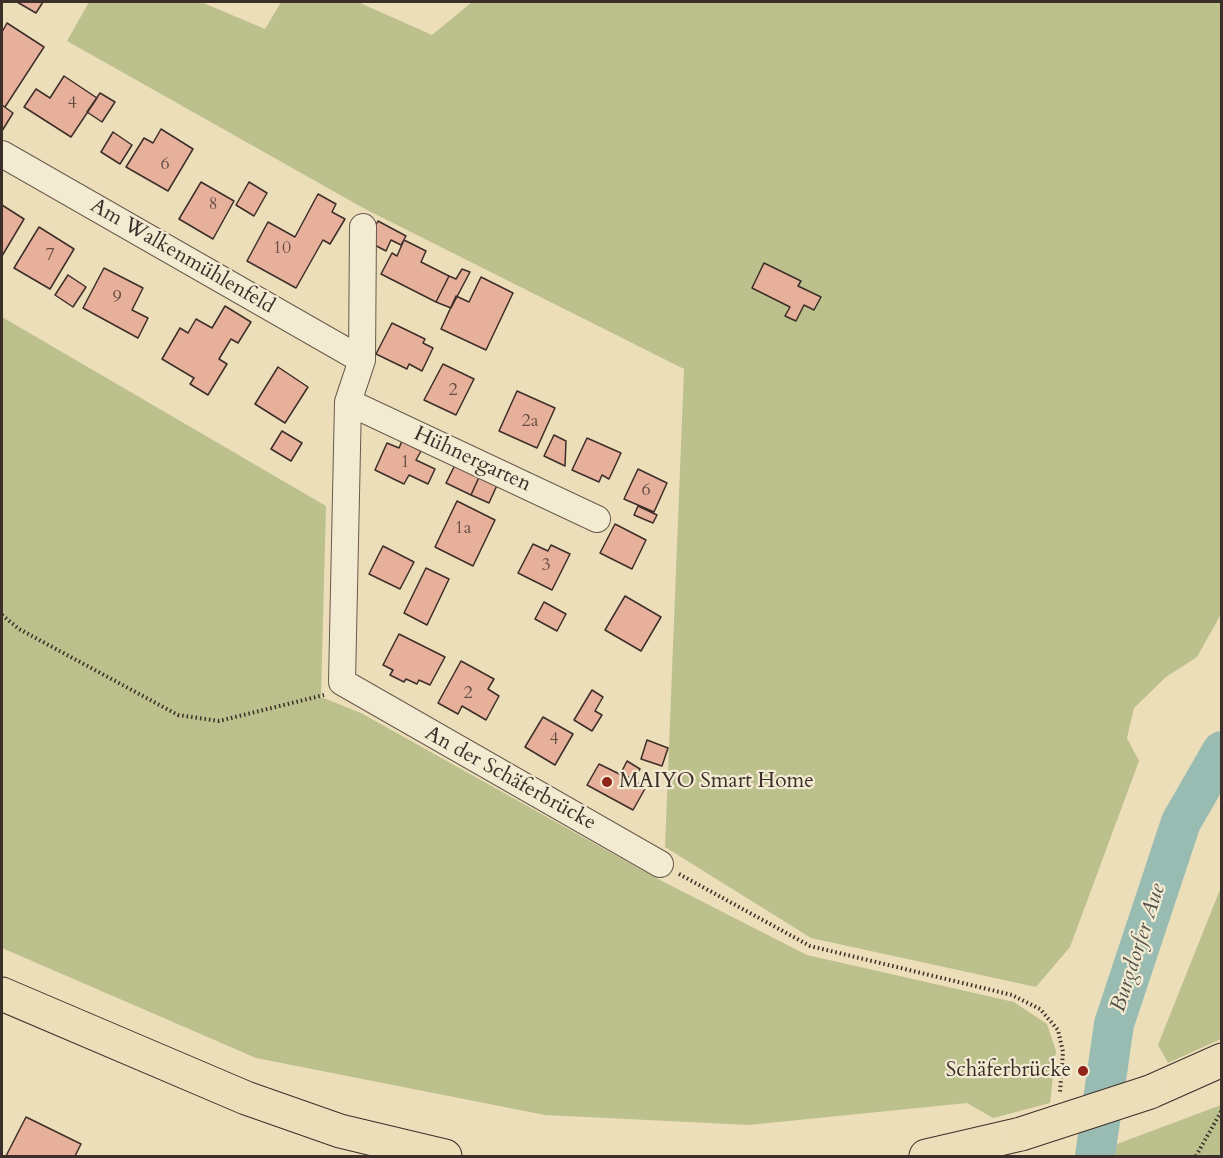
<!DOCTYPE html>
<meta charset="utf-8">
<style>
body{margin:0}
#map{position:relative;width:1223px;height:1158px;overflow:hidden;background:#eddeba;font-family:Cardo,serif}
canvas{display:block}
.frame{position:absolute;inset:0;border:3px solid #3c2e28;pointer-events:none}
</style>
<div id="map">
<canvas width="1223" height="1158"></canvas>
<div class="frame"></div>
</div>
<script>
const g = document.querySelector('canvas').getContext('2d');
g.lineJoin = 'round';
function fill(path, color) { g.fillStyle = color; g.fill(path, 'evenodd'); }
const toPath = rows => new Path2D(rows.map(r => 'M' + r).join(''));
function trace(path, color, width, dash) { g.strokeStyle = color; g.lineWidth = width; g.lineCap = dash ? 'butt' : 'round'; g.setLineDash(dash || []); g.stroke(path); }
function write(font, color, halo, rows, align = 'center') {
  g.font = font + ' Cardo,serif'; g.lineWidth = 4.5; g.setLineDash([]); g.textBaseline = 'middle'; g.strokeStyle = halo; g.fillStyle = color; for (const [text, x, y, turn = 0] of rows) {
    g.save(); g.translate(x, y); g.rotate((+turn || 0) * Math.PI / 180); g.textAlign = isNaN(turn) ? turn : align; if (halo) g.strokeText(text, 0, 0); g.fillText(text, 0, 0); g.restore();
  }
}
fill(toPath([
 [89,2,201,2,265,29,281,2,358,2,432,35,472,2,1221,2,1221,614,1197,657,1166,677,1134,708,1127,738,1139,761,1070,947,1036,987,811,938,665,847,684,369,365,209,67,41],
 [2,317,326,506,321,697,361,713,656,878,807,955,1014,1002,1047,1024,1056,1051,1050,1103,993,1118,967,1103,749,1125,545,1115,256,1058,2,948],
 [1221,887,1221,1039,1168,1063,1158,1045],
 [1221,1105,1221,1156,1115,1156,1117,1144]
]), '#bcc08d');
trace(toPath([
 [1095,1156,1114,1024,1181,822,1222,751]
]), '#99bcb2', 40);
const building = toPath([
 [17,2,43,2,36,13,17,2],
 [7,23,44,47,5,107,2,105,2,32,7,23],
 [64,76,97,98,71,137,24,107,36,89,50,98,64,76],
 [100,93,115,102,102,122,87,112,100,93],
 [2,105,13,113,2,131,2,105],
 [161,129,193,149,168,191,126,167,144,138,153,143,161,129],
 [113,132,132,145,120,164,101,152,113,132],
 [201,182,234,201,213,239,179,219,201,182],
 [249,182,267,193,254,216,236,205,249,182],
 [318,194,336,204,332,212,345,219,330,244,323,240,296,288,247,261,268,222,295,237,318,194],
 [2,205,24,219,2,256,2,205],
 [378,221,406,236,401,245,391,240,386,251,367,241,378,221],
 [39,227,74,249,50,289,14,268,39,227],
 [404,240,426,251,421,262,449,276,436,302,381,274,392,253,397,256,404,240],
 [764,263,801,281,798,286,821,297,814,310,804,305,796,321,785,316,790,307,752,288,764,263],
 [104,268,143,288,132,310,148,318,138,338,83,308,104,268],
 [462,269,470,272,451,308,436,302,449,276,456,279,462,269],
 [68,275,86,287,73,307,55,295,68,275],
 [481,277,513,293,486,350,441,329,456,296,469,302,481,277],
 [225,306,251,322,238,343,231,339,219,359,227,364,208,395,190,384,194,378,162,359,180,328,188,333,196,319,212,328,225,306],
 [392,323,425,339,423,343,433,348,422,371,409,364,407,369,376,354,392,323],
 [443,364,474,379,456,415,424,400,443,364],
 [278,367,308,387,285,423,255,404,278,367],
 [517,391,555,408,537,448,499,431,517,391],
 [282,431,302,443,291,461,271,449,282,431],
 [554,435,566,441,565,466,544,456,554,435],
 [587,438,621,453,609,479,602,475,599,482,572,470,587,438],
 [402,441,421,451,416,460,435,469,428,484,409,475,404,484,375,470,387,443,399,448,402,441],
 [456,463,480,475,471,495,446,483,456,463],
 [638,469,667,483,654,512,624,499,638,469],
 [480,475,498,483,489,503,471,495,480,475],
 [457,501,495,520,473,566,435,547,457,501],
 [638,506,657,515,653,523,634,515,638,506],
 [615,524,646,540,632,569,600,553,615,524],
 [533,544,548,551,551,545,570,554,552,590,518,573,533,544],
 [383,546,414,562,400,589,369,574,383,546],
 [426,568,449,579,427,625,404,613,426,568],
 [625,596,661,617,641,651,605,630,625,596],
 [544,602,566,614,557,631,535,619,544,602],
 [399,634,445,657,430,685,419,680,417,684,406,679,404,682,390,675,393,670,383,665,399,634],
 [461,661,494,679,488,689,499,696,486,720,462,706,458,714,438,703,461,661],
 [592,690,603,697,595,711,602,715,592,731,574,720,592,690],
 [543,717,573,734,555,765,525,747,543,717],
 [647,740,668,748,662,766,641,759,647,740],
 [627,761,640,769,633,780,621,773,627,761],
 [599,764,646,787,633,810,587,785,599,764],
 [26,1117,81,1144,75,1156,6,1156,26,1117]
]);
fill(building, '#e6b09b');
trace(building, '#3c2e28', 1.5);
const minor = toPath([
 [2,154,362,360,348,402,342,682,660,864],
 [362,360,363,227],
 [348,402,597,519]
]);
const primary = toPath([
 [2,994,246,1098,340,1131,445,1156],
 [1150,1092,1222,1060],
 [926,1156,1021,1134]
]);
trace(minor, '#685a4c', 28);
trace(primary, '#3c2e28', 35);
trace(toPath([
 [2,615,19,629,178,715,219,721,324,695],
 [679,874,810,946,1012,995,1040,1009,1058,1030,1063,1052,1060,1092],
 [1196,1156,1222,1110]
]), '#3c2e28', 4, [1.5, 3]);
trace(minor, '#f3ead2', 26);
trace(primary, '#eddeba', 33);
const primaryBridge = toPath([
 [1021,1134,1150,1092]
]);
trace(primaryBridge, '#3c2e28', 35, []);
trace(primaryBridge, '#eddeba', 33);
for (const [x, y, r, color] of [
 [607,782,6,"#8f2418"],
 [1083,1071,6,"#8f2418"]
]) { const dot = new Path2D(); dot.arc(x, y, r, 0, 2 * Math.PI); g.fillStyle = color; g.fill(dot); trace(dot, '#f3ead2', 2); }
write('18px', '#664e45', null, [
 ["4",72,104],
 ["6",165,165],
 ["8",213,205],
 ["10",282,249],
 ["7",50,256],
 ["9",117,298],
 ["2",453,391],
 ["2a",530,422],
 ["1",405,463],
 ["6",646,491],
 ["1a",463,529],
 ["3",546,566],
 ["2",468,694],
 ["4",554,740]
]);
write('21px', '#3c2e28', '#f3ead2', [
 ["Am Walkenmühlenfeld",182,257,30],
 ["Hühnergarten",472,460,25],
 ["An der Schäferbrücke",510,779,29]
]);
write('21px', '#3c2e28', '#f3ead2', [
 ["MAIYO Smart Home",619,782],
 ["Schäferbrücke",1071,1071,"right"]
], 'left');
write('italic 22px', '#53524a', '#f3ead2', [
 ["Burgdorfer Aue",1139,948,-72]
]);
</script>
